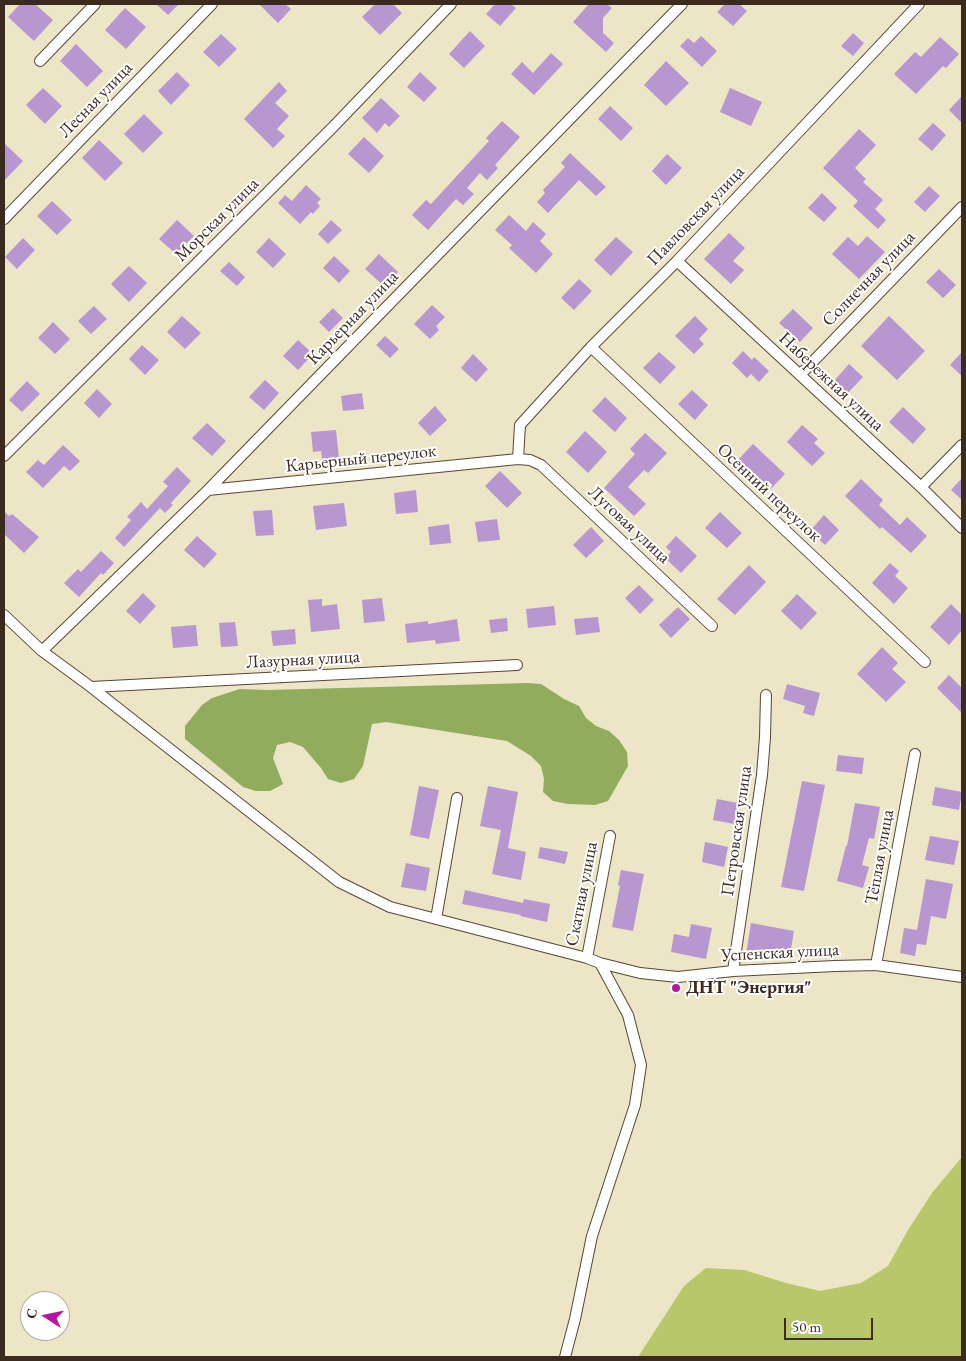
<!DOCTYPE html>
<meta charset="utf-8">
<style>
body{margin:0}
#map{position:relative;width:966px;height:1361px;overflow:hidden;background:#ece5c6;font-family:"EB Garamond",serif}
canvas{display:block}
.frame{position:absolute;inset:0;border:5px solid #3b2a1e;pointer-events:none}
.north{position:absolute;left:20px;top:1291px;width:50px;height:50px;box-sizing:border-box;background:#fff;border:1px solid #b1aaa5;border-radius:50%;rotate:281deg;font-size:14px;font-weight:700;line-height:20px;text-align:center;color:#3b2a1e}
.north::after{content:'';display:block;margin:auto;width:18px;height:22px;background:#b5179e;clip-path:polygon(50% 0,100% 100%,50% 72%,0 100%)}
.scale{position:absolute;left:784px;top:1318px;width:89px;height:22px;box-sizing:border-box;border:2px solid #3b2a1e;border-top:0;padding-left:6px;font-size:15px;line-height:18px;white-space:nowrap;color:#3b2a1e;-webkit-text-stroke:4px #fff;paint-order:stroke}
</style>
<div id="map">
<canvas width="966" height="1361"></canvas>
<div class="frame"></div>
<div class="north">С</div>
<div class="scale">50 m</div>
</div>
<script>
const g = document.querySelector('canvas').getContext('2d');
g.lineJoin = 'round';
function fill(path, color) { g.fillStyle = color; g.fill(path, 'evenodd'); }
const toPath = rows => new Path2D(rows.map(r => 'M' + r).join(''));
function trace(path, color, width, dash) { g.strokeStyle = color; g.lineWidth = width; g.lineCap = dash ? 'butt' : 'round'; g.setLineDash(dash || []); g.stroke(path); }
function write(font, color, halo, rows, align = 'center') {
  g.font = font + ' "EB Garamond",serif'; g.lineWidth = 4; g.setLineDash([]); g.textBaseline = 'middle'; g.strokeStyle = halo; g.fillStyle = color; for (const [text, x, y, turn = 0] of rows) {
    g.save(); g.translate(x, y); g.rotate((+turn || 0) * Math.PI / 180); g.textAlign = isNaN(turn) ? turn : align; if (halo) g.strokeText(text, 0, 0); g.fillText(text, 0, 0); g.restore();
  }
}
fill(toPath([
 [962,1157,962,1357,638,1357,684,1286,706,1268,744,1270,786,1283,820,1291,861,1283,888,1266,908,1230,932,1193]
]), '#b7c769');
fill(toPath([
 [529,683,541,684,564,699,579,706,586,718,596,726,609,731,619,740,627,752,628,766,608,801,595,805,568,804,553,801,543,792,544,779,541,766,531,756,507,741,386,722,372,724,363,766,354,779,341,783,328,779,321,768,303,747,290,742,277,745,273,758,283,784,270,791,256,791,243,787,185,739,185,726,202,705,212,698,240,689,267,690]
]), '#91ac5d');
fill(toPath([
 [20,4,35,4,53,20,34,41,8,17],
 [156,4,179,4,168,15],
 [259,4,285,4,291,9,278,23],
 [375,4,393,4,402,13,380,35,362,17],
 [495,4,511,4,516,8,500,26,486,14],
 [589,4,607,4,612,8,603,18,603,33,614,43,606,52,573,22],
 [725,4,739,4,747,11,733,26,717,12],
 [125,8,146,27,126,49,105,30],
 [470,31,485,46,464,68,449,54],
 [853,33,864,43,853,56,841,46],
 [221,34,237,49,219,67,203,52],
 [701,36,717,51,702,67,680,46,688,38,694,43],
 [940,37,959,54,946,68,943,66,916,94,894,74,915,52,921,57],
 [76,44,103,71,87,87,60,61],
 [551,53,563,64,534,95,511,74,522,62,533,73],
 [666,61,689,83,666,106,644,85],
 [177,72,190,85,171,105,158,91],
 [420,72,437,88,424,102,407,87],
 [279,82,287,91,275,103,289,116,277,129,285,136,273,148,244,119],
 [43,88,62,106,45,124,26,105],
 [730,88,762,102,751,126,720,112],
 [962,96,962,123,949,110],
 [381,98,400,116,389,127,385,123,377,133,362,118],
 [610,106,633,128,621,141,598,119],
 [144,114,163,133,143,153,124,134],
 [502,121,520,137,495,165,498,168,487,180,480,173,467,188,474,194,463,205,456,199,428,230,412,215,426,200,431,204,489,141,486,138],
 [933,123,946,135,932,151,918,139],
 [859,129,876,145,855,168,866,179,863,182,883,200,875,209,886,220,878,229,853,206,858,201,823,168],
 [364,137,384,156,369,173,348,154],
 [99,140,123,163,105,181,82,158],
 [4,143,23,161,4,181],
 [570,153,606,187,596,196,579,180,548,213,537,202,545,193,543,190,565,167,561,163],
 [667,154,682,168,666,185,652,171],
 [306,185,321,199,317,203,320,206,313,214,311,212,300,224,278,203,285,195,292,201],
 [929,186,940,196,925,212,914,202],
 [822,193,837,208,824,222,808,208],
 [52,201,72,220,57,235,37,216],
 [509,215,526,231,533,222,546,234,540,241,553,254,536,273,509,248,512,245,495,230],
 [177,220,194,236,176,254,159,239],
 [331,220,342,230,328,244,318,234],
 [729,233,745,248,733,261,744,270,731,284,704,259],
 [867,236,885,252,859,279,832,254,848,237,858,246],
 [616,237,633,252,611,276,594,260],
 [23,238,35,250,17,269,5,257],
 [269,238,286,254,273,268,256,252],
 [379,254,398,272,384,286,365,269],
 [334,256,350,271,339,283,323,268],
 [229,262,245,277,237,286,220,271],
 [129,266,147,283,129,302,111,284],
 [939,269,956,285,943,298,926,282],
 [579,279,592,291,574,310,561,298],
 [432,305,445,317,436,326,439,330,430,339,414,324],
 [94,306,107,319,91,334,78,321],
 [333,308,343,318,329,332,319,322],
 [793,309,813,328,800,342,779,323],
 [182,316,201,333,185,349,167,332],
 [695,316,708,329,699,339,704,344,694,354,675,336],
 [889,316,925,351,897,380,861,346],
 [53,322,70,339,55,354,38,338],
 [385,336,399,349,390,358,376,345],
 [298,340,313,354,298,370,283,356],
 [142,345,159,360,145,375,129,359],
 [743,351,752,360,754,357,769,371,759,382,751,374,747,378,732,363],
 [659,352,676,367,660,384,643,368],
 [962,352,962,376,950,365],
 [473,354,488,369,476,382,461,368],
 [849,364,863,377,846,395,833,382],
 [265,380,279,393,264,410,249,397],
 [27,381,40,394,22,412,9,400],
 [97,389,112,404,99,418,84,403],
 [692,390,708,405,695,420,678,404],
 [362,393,364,409,343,411,341,396],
 [605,397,627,418,615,432,592,411],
 [435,406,447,420,430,436,418,423],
 [903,407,926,429,913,444,889,422],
 [207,423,226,441,212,456,192,438],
 [802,425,818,439,814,443,825,453,812,466,787,442],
 [336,430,339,458,322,460,321,451,313,452,311,432],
 [585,431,607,452,588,473,566,452],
 [645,433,667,453,648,473,644,470,628,487,646,504,634,516,604,488,635,454,630,449],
 [753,444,785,474,767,493,735,463],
 [63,445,80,461,70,471,64,466,43,488,26,472,38,460,44,465],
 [177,467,191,481,171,503,173,505,165,513,160,508,124,547,115,538,131,520,127,517,141,502,147,509,168,486,163,482],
 [500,471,522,493,507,508,485,486],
 [962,478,962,500,951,490],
 [861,479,883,500,879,505,900,525,907,517,927,536,911,553,882,527,880,529,845,496],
 [416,490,418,512,396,514,394,493],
 [344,503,347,526,316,530,313,506],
 [272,510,274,535,256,536,253,511],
 [4,511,9,516,12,514,39,537,24,553,4,534],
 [720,512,742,533,727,548,705,528],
 [824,515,839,530,825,545,810,531],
 [497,519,500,540,478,542,475,522],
 [449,524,451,543,430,545,428,527],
 [591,527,604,541,586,558,573,545],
 [197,536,217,554,204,568,184,550],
 [676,536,697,556,681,573,665,558,671,552,666,547],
 [101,551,114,563,103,575,101,573,79,597,64,583,78,569,81,572],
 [890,563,899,571,895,576,908,588,894,604,872,583],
 [749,565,766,582,735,615,717,599],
 [639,585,654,600,640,614,625,598],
 [143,593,156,606,140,624,126,611],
 [797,594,817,613,801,630,781,611],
 [382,598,385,621,364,623,362,600],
 [322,599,322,606,337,604,340,629,311,632,308,600],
 [951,604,962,615,962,630,949,645,930,627],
 [554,606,556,625,528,628,526,609],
 [678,607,690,619,671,638,659,625],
 [598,617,600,632,576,635,574,619],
 [507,618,508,631,491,633,489,620],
 [457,619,460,641,436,644,435,640,407,643,405,624,428,621,428,624],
 [235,622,238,646,221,647,219,623],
 [196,625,198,646,173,648,171,627],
 [295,629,296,644,273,646,271,631],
 [882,647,898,663,892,669,906,682,886,702,857,674],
 [949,675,962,688,962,713,937,688],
 [787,684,820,693,814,716,803,713,805,706,783,699],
 [838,755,864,758,862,774,836,771],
 [802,781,825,785,804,891,781,887],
 [419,786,439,790,429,839,410,835],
 [488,786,518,792,508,848,526,852,521,880,492,874,501,830,480,826],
 [935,787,962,792,959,810,932,805],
 [717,799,738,803,734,824,713,820],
 [855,803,880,807,874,839,869,838,862,865,869,867,863,888,837,881,846,846,847,846],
 [930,836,959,841,954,865,925,860],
 [705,842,728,847,724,867,702,862],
 [540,847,568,852,565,864,538,858],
 [406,863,430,868,426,891,401,887],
 [621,870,644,874,633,931,612,927,620,886,618,885],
 [926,879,953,884,946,919,931,916,926,945,917,944,915,956,900,953,904,928,917,930],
 [465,890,523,903,524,899,550,904,547,922,520,916,521,915,462,904],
 [751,923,794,931,790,955,765,950,763,957,746,954],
 [691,924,712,928,706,959,671,952,674,934,689,937]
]), '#b896cf');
const street = toPath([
 [40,61,95,4],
 [4,219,212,4],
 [677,261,921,487,962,528],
 [591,347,925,662],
 [800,375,962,207],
 [4,456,333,127,451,4],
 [518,459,520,425,591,347,677,261,919,4],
 [921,487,962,445],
 [208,490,518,459,530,460,541,465,712,626],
 [4,615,42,651,91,687,339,882,390,907,587,958,600,963,640,973,678,977,733,971,835,966,876,965,962,977],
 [42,651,208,490,682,4],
 [91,687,517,665],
 [436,919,457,798],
 [587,958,610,836],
 [876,965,915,754],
 [733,971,762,775,765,737,766,695],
 [565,1357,575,1319,592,1236,635,1105,641,1065,628,1015,600,963]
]);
trace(street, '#564637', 12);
trace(street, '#fff', 10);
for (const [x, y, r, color] of [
 [676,988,5,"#b5179e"]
]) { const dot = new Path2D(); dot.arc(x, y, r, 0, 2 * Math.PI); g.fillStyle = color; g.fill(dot); trace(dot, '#fff', 2); }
write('18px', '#3b2a1e', '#fff', [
 ["Лесная улица",96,100,-46],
 ["Павловская улица",696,216,-46],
 ["Морская улица",217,220,-45],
 ["Солнечная улица",869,279,-46],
 ["Карьерная улица",353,318,-46],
 ["Набережная улица",831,382,43],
 ["Карьерный переулок",361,459,-6],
 ["Осенний переулок",769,493,43],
 ["Луговая улица",629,525,43],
 ["Лазурная улица",303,660,-3],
 ["Петровская улица",737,831,-82],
 ["Тёплая улица",880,857,-80],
 ["Скатная улица",582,894,-79],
 ["Успенская улица",780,953,-3]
]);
write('bold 18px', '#3b2a1e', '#fff', [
 ["ДНТ \"Энергия\"",686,988]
], 'left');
</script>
